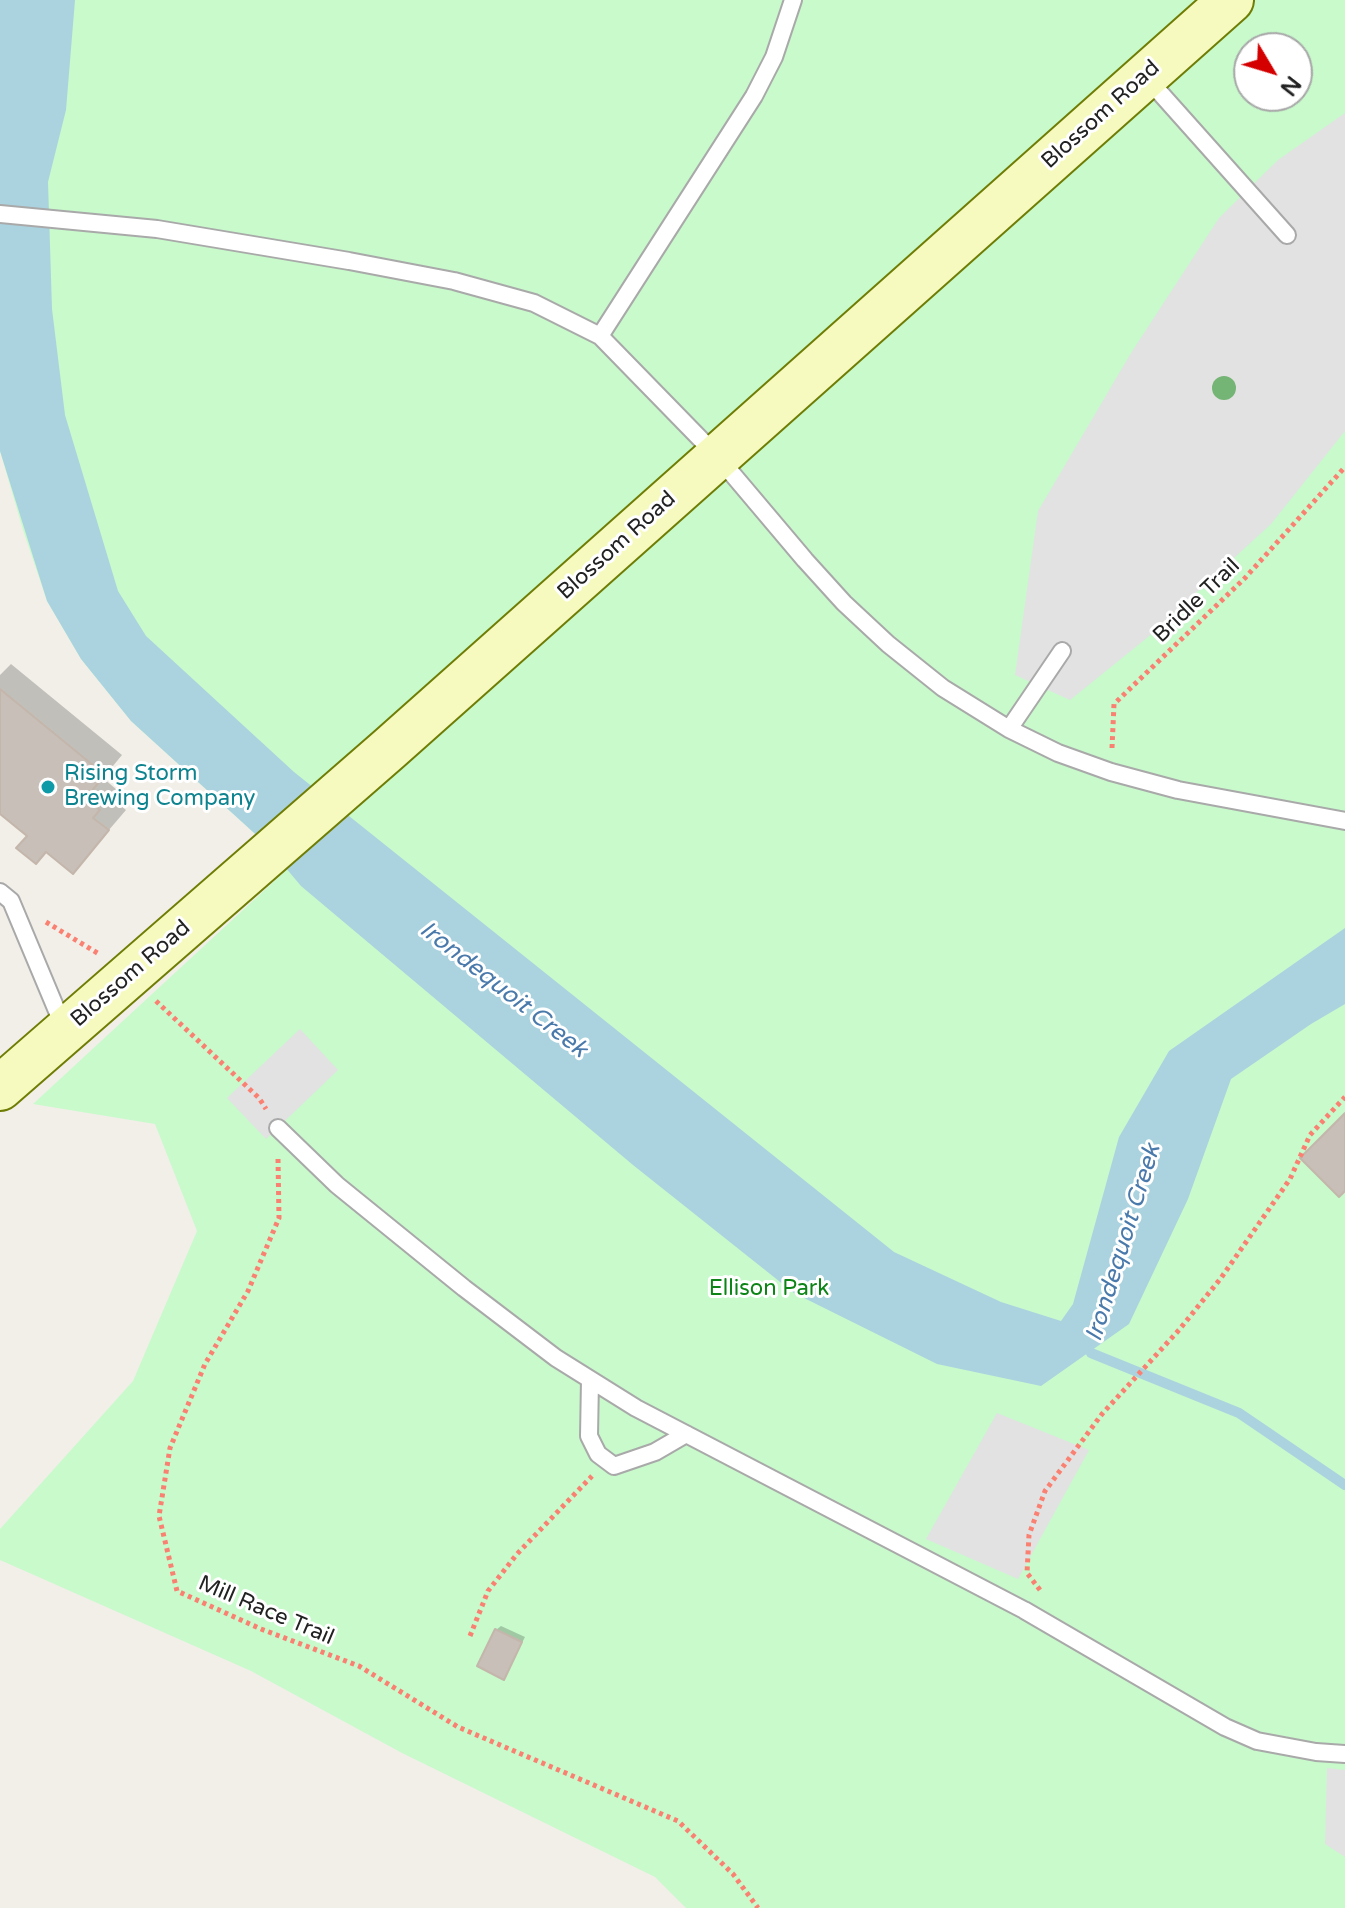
<!DOCTYPE html>
<style>
body{margin:0}
#map{position:relative;width:1345px;height:1908px;overflow:hidden;background:#f2efe9;font-family:"Varela Round",sans-serif}
canvas{display:block}
.north{position:absolute;left:1233px;top:32px;width:80px;height:80px;box-sizing:border-box;background:#fff;border:2px solid #a7a7a7;border-radius:50%;rotate:128deg;font-size:22px;font-weight:700;line-height:32px;text-align:center;color:#222}
.north::after{content:'';display:block;margin:auto;width:28px;height:36px;background:#d40000;clip-path:polygon(50% 0,100% 100%,50% 72%,0 100%)}
</style>
<div id="map">
<canvas width="1345" height="1908"></canvas>
<div class="north">N</div>
</div>
<script>
const g = document.querySelector('canvas').getContext('2d');
g.lineJoin = 'round';
function fill(path, color) { g.fillStyle = color; g.fill(path, 'evenodd'); }
const toPath = rows => new Path2D(rows.map(r => 'M' + r).join(''));
function trace(path, color, width, dash) { g.strokeStyle = color; g.lineWidth = width; g.lineCap = dash ? 'butt' : 'round'; g.setLineDash(dash || []); g.stroke(path); }
function write(font, color, halo, rows, align = 'center') {
  g.font = font + ' "Varela Round",sans-serif'; g.lineWidth = 6; g.setLineDash([]); g.textBaseline = 'middle'; g.strokeStyle = halo; g.fillStyle = color; for (const [text, x, y, turn = 0] of rows) {
    g.save(); g.translate(x, y); g.rotate((+turn || 0) * Math.PI / 180); g.textAlign = isNaN(turn) ? turn : align; if (halo) g.strokeText(text, 0, 0); g.fillText(text, 0, 0); g.restore();
  }
}
fill(toPath([
 [0,0,1345,0,1345,1908,686,1908,655,1877,402,1753,251,1671,0,1560,0,1529,133,1381,197,1231,155,1124,33,1104,283,873,264,842,131,721,81,659,47,601,23,530,0,451],
 [1249,48,1297,48,1297,96,1249,96]
]), '#c8facc');
fill(toPath([
 [1345,113,1345,431,1271,524,1148,637,1070,700,1015,675,1038,511,1131,353,1219,218,1278,160],
 [300,1029,338,1070,266,1139,227,1098],
 [997,1413,1089,1450,1018,1579,926,1539],
 [1327,1768,1345,1770,1345,1857,1325,1844]
]), '#e2e2e2');
fill(toPath([
 [0,0,75,0,66,110,48,182,52,309,65,415,118,591,146,636,294,772,894,1252,1001,1302,1061,1321,1073,1304,1119,1137,1169,1051,1345,928,1345,1004,1311,1024,1231,1079,1188,1199,1129,1324,1041,1386,937,1364,794,1293,633,1165,301,886,264,842,131,721,81,659,47,601,0,451]
]), '#aad3df');
fill(toPath([
 [11,664,122,755,103,778,117,790,111,798,126,810,73,872,0,811,0,675],
 [501,1626,525,1637,504,1677,496,1630]
]), '#0003');
trace(toPath([
 [1091,1353,1239,1413,1345,1485]
]), '#aad3df', 10);
const building = toPath([
 [0,689,105,775,86,798,100,810,93,818,109,830,73,874,46,852,36,864,16,848,27,836,0,814,0,689],
 [1345,1113,1345,1191,1339,1197,1300,1158,1345,1113],
 [495,1629,522,1642,504,1680,477,1666,495,1629]
]);
fill(building, '#c7bfb8');
trace(building, '#c4b6ab', 2);
const lane = toPath([
 [1146,77,1287,235],
 [0,214,157,229,349,261,454,281,534,303,600,336,718,457,805,560,844,603,888,644,943,688,1009,729,1058,753,1111,772,1178,790,1345,821],
 [600,336,754,96,774,57,793,0],
 [1009,729,1062,651],
 [0,892,11,901,65,1030],
 [278,1128,337,1185,464,1288,556,1358,636,1408,1024,1610,1225,1727,1257,1741,1316,1752,1345,1754],
 [590,1380,589,1436,598,1454,614,1466,655,1452,686,1434]
]);
const secondary = toPath([
 [0,1088,389,749,1231,0]
]);
trace(lane, '#a9a9a9', 20);
trace(secondary, '#707d05', 48);
trace(toPath([
 [1112,748,1114,704,1245,578,1345,467],
 [46,922,99,954],
 [156,1001,259,1098,266,1109],
 [278,1159,279,1218,248,1291,205,1364,170,1448,159,1516,177,1591,261,1629,359,1666,458,1727,678,1821,733,1874,758,1908],
 [1040,1590,1027,1573,1029,1535,1045,1491,1102,1414,1179,1330,1221,1278,1290,1179,1310,1135,1345,1097],
 [470,1636,488,1591,517,1554,592,1476]
]), '#fa8072', 5, [4, 4]);
trace(lane, '#fff', 16);
trace(secondary, '#f7fabf', 44);
g.fillStyle = '#74b475';
for (const [x, y] of [
 [1224,388]
]) { g.beginPath(); g.arc(x, y, 12, 0, 2 * Math.PI); g.fill(); }
for (const [x, y, r, color] of [
 [48,787,8,"#0f9aa8"]
]) { const dot = new Path2D(); dot.arc(x, y, r, 0, 2 * Math.PI); g.fillStyle = color; g.fill(dot); trace(dot, '#fff', 3); }
write('22px', '#222', '#fff', [
 ["Blossom Road",1101,115,-42],
 ["Blossom Road",617,546,-42],
 ["Bridle Trail",1197,601,-44],
 ["Blossom Road",131,974,-41],
 ["Mill Race Trail",266,1611,23]
]);
write('22px', '#0d838f', '#fff', [
 ["Rising Storm",64,774],
 ["Brewing Company",64,799]
], 'left');
write('22px', '#0c8416', '#fff', [
 ["Ellison Park",769,1289]
]);
write('italic 24px', '#4a7aab', '#fff', [
 ["Irondequoit Creek",503,990,38],
 ["Irondequoit Creek",1124,1243,-73]
]);
</script>
